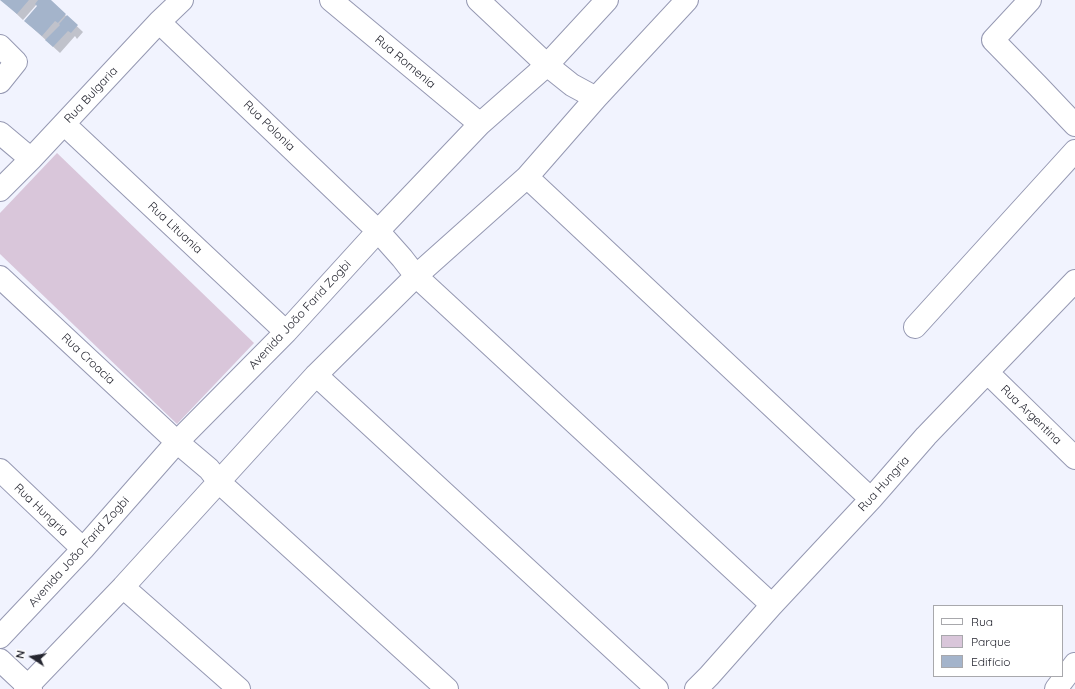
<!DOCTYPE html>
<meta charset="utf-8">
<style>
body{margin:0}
#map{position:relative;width:1075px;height:689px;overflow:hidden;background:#f1f3fe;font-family:Quicksand,sans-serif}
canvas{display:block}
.legend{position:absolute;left:933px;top:605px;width:130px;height:72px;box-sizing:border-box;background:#fff;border:1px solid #a8a8ac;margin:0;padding:5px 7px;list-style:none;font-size:12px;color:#252630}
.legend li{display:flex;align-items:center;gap:8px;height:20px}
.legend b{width:20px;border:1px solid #a8a8ac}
.north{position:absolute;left:12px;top:637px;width:40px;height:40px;-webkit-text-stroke:3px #fff;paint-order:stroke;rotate:282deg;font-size:11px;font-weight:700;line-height:16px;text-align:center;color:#252630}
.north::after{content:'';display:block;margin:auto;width:14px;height:18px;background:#252630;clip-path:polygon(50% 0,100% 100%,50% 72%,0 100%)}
</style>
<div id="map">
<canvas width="1075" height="689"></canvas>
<ul class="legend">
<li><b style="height:5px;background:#fff"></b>Rua</li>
<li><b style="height:11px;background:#d9c6da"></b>Parque</li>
<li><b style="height:11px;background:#a4b4cb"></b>Edifício</li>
</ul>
<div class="north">N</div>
</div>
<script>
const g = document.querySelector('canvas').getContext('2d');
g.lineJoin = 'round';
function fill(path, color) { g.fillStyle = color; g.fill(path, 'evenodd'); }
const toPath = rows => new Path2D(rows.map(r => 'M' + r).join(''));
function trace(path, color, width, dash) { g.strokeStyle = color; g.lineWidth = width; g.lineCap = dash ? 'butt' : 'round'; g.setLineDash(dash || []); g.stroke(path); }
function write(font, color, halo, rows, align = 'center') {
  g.font = font + ' Quicksand,sans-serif'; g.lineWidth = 3; g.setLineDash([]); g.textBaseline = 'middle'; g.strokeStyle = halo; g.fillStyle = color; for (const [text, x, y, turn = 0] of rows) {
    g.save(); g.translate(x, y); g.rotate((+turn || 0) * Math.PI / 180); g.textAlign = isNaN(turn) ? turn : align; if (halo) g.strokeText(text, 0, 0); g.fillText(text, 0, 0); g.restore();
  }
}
fill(toPath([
 [57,153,254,343,177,424,0,254,0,213]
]), '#d9c6da');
fill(toPath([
 [2,0,49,0,83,32,77,39,75,36,60,53,25,21,39,6,37,4,23,20]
]), '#0003');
fill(toPath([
 [0,0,29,0,17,14],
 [38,0,51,0,66,14,58,23,55,21,42,36,24,21,37,6,35,4],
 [67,15,78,25,71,33,68,31,53,47,45,40,60,25,59,24]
]), '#a4b4cb');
const minor = toPath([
 [331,0,480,124],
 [478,0,547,65,572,85,596,98],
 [1030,0,993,40,1038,86,1075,125],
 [159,22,378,231,402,258,416,276,772,605],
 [0,46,16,62,0,82],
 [64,124,286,332],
 [0,133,31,159],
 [527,177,871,499],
 [0,190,31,159,159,22,182,0],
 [0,277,177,442,209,469,219,482,447,689],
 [915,327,1075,151],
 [988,373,1075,458],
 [316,375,657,689],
 [0,470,83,549],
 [123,587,239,689],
 [0,637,83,549,177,442,286,332,378,231,480,124,547,65,607,0],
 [0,660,31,689],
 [25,689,123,587,316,375,416,276,527,177,596,98,687,0],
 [696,689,709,676,772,605,871,499,926,436,1075,281],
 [1056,689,1075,664]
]);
trace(minor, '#9598b2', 24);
trace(minor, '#fff', 22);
write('12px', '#252630', '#fff', [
 ["Rua Romenia",405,62,40],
 ["Rua Bulgaria",91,95,-47],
 ["Rua Polonia",269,126,44],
 ["Rua Lituania",175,228,43],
 ["Avenida João Farid Zogbi",300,315,-47],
 ["Rua Croacia",88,359,43],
 ["Rua Argentina",1031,415,44],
 ["Rua Hungria",884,484,-48],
 ["Rua Hungria",41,510,44],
 ["Avenida João Farid Zogbi",79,552,-48]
]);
</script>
